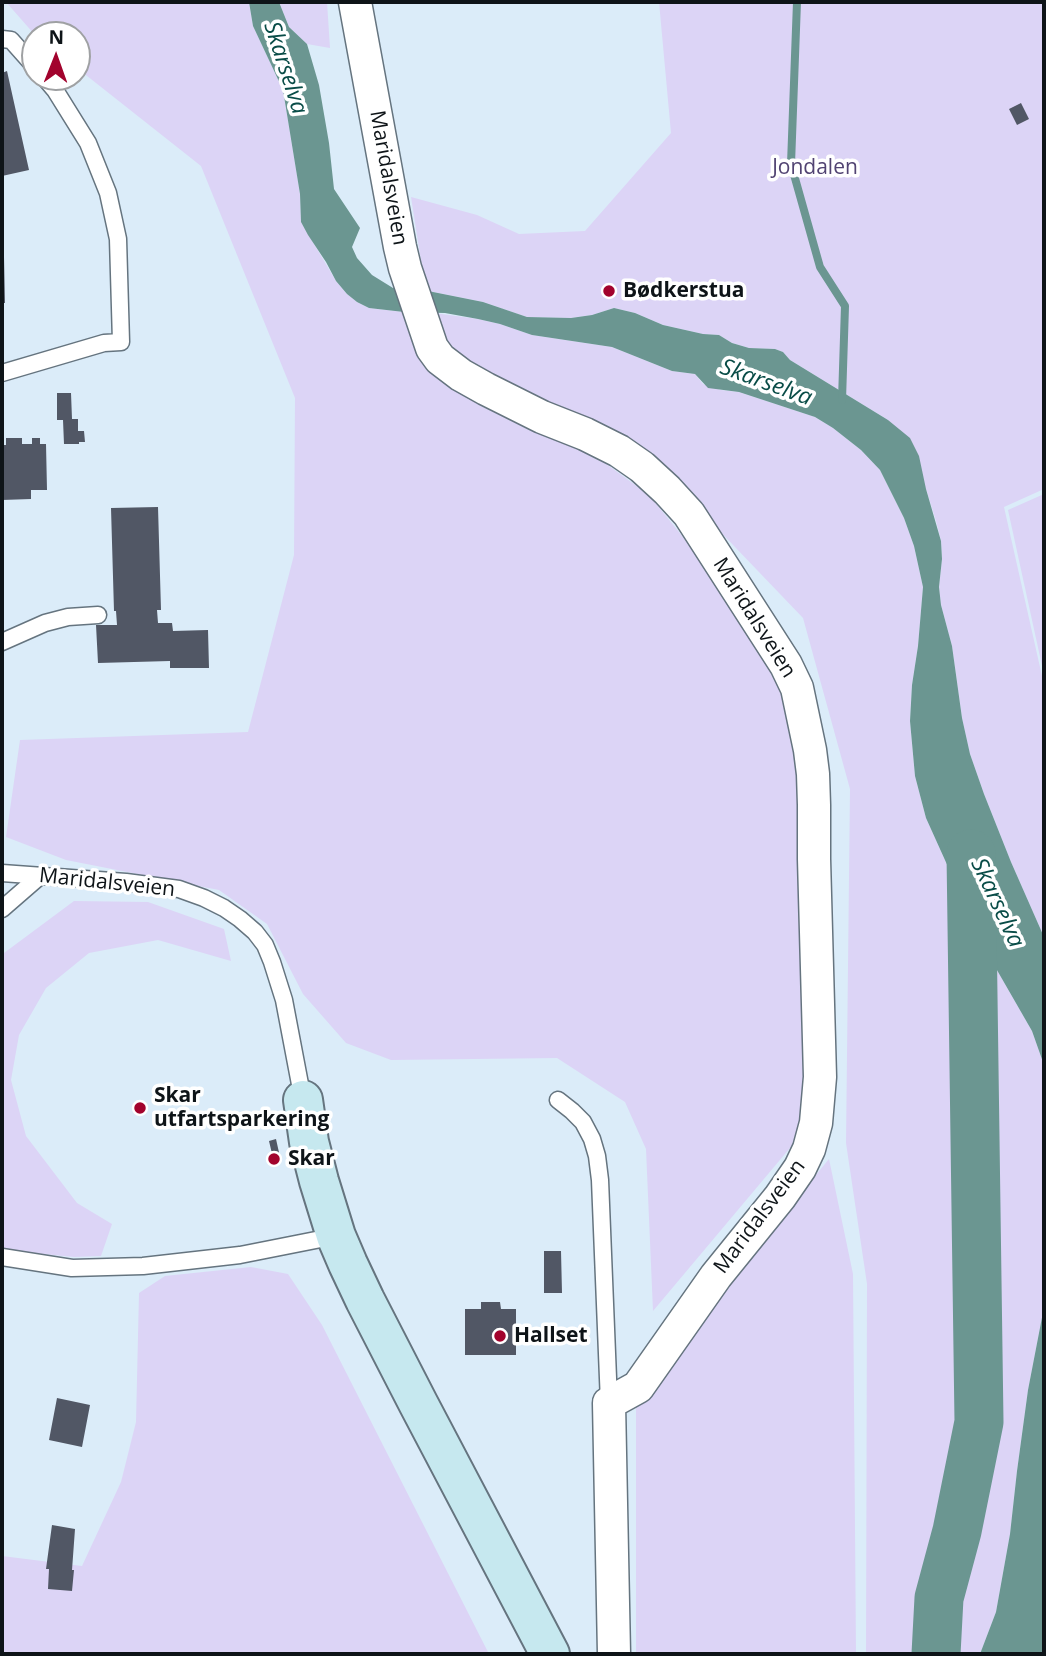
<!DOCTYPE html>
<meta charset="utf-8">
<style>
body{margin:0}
#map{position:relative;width:1046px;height:1656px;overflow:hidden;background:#dbecf9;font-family:"Open Sans",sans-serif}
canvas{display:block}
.frame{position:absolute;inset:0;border:4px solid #0e1418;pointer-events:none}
.north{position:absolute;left:21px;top:21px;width:70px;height:70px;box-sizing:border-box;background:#fff;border:2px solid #9fa1a3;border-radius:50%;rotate:1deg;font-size:19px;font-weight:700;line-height:28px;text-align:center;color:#0e1418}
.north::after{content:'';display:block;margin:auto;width:24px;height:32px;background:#a2032d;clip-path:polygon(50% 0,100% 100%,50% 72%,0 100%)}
</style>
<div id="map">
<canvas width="1046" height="1656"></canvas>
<div class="frame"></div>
<div class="north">N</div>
</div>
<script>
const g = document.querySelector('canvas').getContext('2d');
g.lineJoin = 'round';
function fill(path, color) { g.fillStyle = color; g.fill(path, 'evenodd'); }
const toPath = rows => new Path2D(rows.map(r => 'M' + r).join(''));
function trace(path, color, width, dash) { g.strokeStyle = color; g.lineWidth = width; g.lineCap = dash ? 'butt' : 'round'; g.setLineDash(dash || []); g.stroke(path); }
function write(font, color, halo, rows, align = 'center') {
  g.font = font + ' "Open Sans",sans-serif'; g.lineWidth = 7; g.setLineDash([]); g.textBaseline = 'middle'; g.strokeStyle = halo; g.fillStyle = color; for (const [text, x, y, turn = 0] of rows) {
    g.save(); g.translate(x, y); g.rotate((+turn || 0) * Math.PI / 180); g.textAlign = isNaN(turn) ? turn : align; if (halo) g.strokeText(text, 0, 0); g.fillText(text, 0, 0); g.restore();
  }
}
fill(toPath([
 [6,2,249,2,253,26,283,90,300,194,301,222,336,281,347,294,357,302,369,308,404,312,433,371,453,389,483,407,594,455,649,495,764,637,808,763,817,1076,795,1142,653,1311,646,1149,625,1102,557,1058,391,1060,346,1043,303,994,267,924,219,890,66,860,6,837,20,740,248,732,294,555,295,398,201,166,77,68,77,35,35,35],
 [279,2,327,2,330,48,307,44,289,27],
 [659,2,1044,2,1044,489,1004,507,1044,685,1044,937,1011,862,984,794,970,754,962,718,952,646,941,605,939,587,942,559,941,541,936,521,926,489,888,420,790,360,783,352,775,349,749,348,732,343,719,335,703,334,663,325,635,313,614,308,592,315,571,318,527,317,483,302,428,291,424,280,411,197,477,215,519,234,585,231,671,133],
 [434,313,478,319,500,324,532,335,612,347,672,371,695,374,703,384,721,390,739,392,815,417,833,428,861,450,880,470,904,518,914,546,923,587,918,646,912,685,910,721,915,776,926,818,986,951,1032,1031,1044,1065,1044,1307,1028,1390,1017,1471,1010,1534,996,1612,980,1654,866,1654,867,1284,846,1143,850,789,803,618,666,475,467,365,443,339],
 [1044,494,1044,675,1008,510],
 [74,901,148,902,224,929,231,961,158,940,89,953,46,988,19,1035,11,1080,26,1136,77,1203,112,1224,101,1256,74,1257,2,1250,2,958,4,953],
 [829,1159,853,1274,856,1654,636,1654,636,1393],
 [251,1267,288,1274,322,1325,489,1654,2,1654,2,1556,82,1566,121,1482,136,1422,139,1293,165,1276]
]), '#dcd4f6');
fill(toPath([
 [249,2,279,2,289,27,307,44,319,85,329,143,334,189,360,228,352,247,357,258,372,275,393,288,428,291,483,302,527,317,571,318,592,315,614,308,635,313,663,325,703,334,719,335,732,343,749,348,775,349,783,352,790,360,888,420,910,438,919,456,926,489,941,541,942,559,939,587,941,605,952,646,962,718,970,754,984,794,1011,862,1044,937,1044,1065,1032,1031,986,951,926,818,915,776,910,721,912,685,918,646,923,587,914,546,904,518,880,470,861,450,833,428,815,417,739,392,708,388,695,374,672,371,612,347,532,335,500,324,478,319,445,313,404,312,369,308,357,302,347,294,336,281,326,262,308,235,301,222,300,194,283,90,253,26],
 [1044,1307,1044,1654,980,1654,996,1612,1010,1534,1017,1471,1028,1390]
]), '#6b9691');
trace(toPath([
 [797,2,791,164,820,267,845,306,842,400]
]), '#6b9691', 8);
trace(toPath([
 [936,1654,939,1598,957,1531,979,1422,971,854]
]), '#6b9691', 49);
fill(toPath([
 [7,71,29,170,2,176,2,73],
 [1021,103,1029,119,1017,125,1009,109],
 [2,257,4,257,5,303,2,303],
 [57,393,71,393,72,419,78,419,78,431,84,431,85,442,79,442,79,444,64,444,63,420,57,420],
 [6,438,22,438,22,444,32,444,32,438,40,438,40,444,46,444,47,490,31,490,31,499,2,500,2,445,6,445],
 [158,507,161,610,157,610,158,623,172,623,173,631,208,630,209,668,170,668,170,661,98,663,96,625,117,625,116,611,114,611,111,508],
 [276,1139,280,1157,273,1158,269,1141],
 [544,1251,561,1251,562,1293,544,1293],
 [481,1302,500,1302,501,1309,516,1309,516,1355,465,1355,465,1309,481,1309],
 [57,1398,90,1405,82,1447,49,1440],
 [52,1525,75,1529,72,1570,74,1570,72,1591,48,1589,49,1569,46,1569]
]), '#515765');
const lane = toPath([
 [2,39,11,40,35,67],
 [2,373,104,343,121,342,118,239,108,193,88,143,55,90,44,77],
 [2,642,45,623,68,617,98,615],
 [2,873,126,882,179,889,204,898,224,908,240,919,255,932,265,945,272,962,284,1000,303,1100],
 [2,909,40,876],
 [558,1100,572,1111,583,1122,592,1139,597,1156,600,1180,609,1403],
 [2,1257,72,1268,143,1266,240,1255,336,1236]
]);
const street = toPath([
 [355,2,400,247,405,268,432,348,440,359,461,375,486,389,542,417,585,434,619,451,642,467,667,490,689,514,786,665,797,688,810,750,813,774,814,805,814,859,820,1077,816,1123,809,1149,800,1168,780,1197,716,1276,638,1387,609,1403,614,1654]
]);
const secondary = toPath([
 [303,1100,309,1142,319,1181,336,1236,348,1264,365,1300,418,1403,550,1654]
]);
trace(lane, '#65747f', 19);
trace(street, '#65747f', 35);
trace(secondary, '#65747f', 42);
trace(lane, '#fff', 16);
trace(street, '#fff', 32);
trace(secondary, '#c6e8ef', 38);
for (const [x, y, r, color] of [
 [609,291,7,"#a2032d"],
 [140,1108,7,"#a2032d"],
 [274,1159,7,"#a2032d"],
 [500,1336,7,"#a2032d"]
]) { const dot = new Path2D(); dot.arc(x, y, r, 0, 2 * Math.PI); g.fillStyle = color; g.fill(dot); trace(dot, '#fff', 2.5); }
write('21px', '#514372', '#fff', [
 ["Jondalen",815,168]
]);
write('21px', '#0e1418', '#fff', [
 ["Maridalsveien",388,178,80],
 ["Maridalsveien",754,618,58],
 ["Maridalsveien",107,883,6],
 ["Maridalsveien",760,1217,-53]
]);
write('bold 21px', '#0e1418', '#fff', [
 ["Bødkerstua",623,291],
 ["Skar",154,1096],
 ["utfartsparkering",154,1120],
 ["Skar",288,1159],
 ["Hallset",514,1336]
], 'left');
write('italic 23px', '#094c47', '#fff', [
 ["Skarselva",285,68,72],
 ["Skarselva",766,383,20],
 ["Skarselva",997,903,65]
]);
</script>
